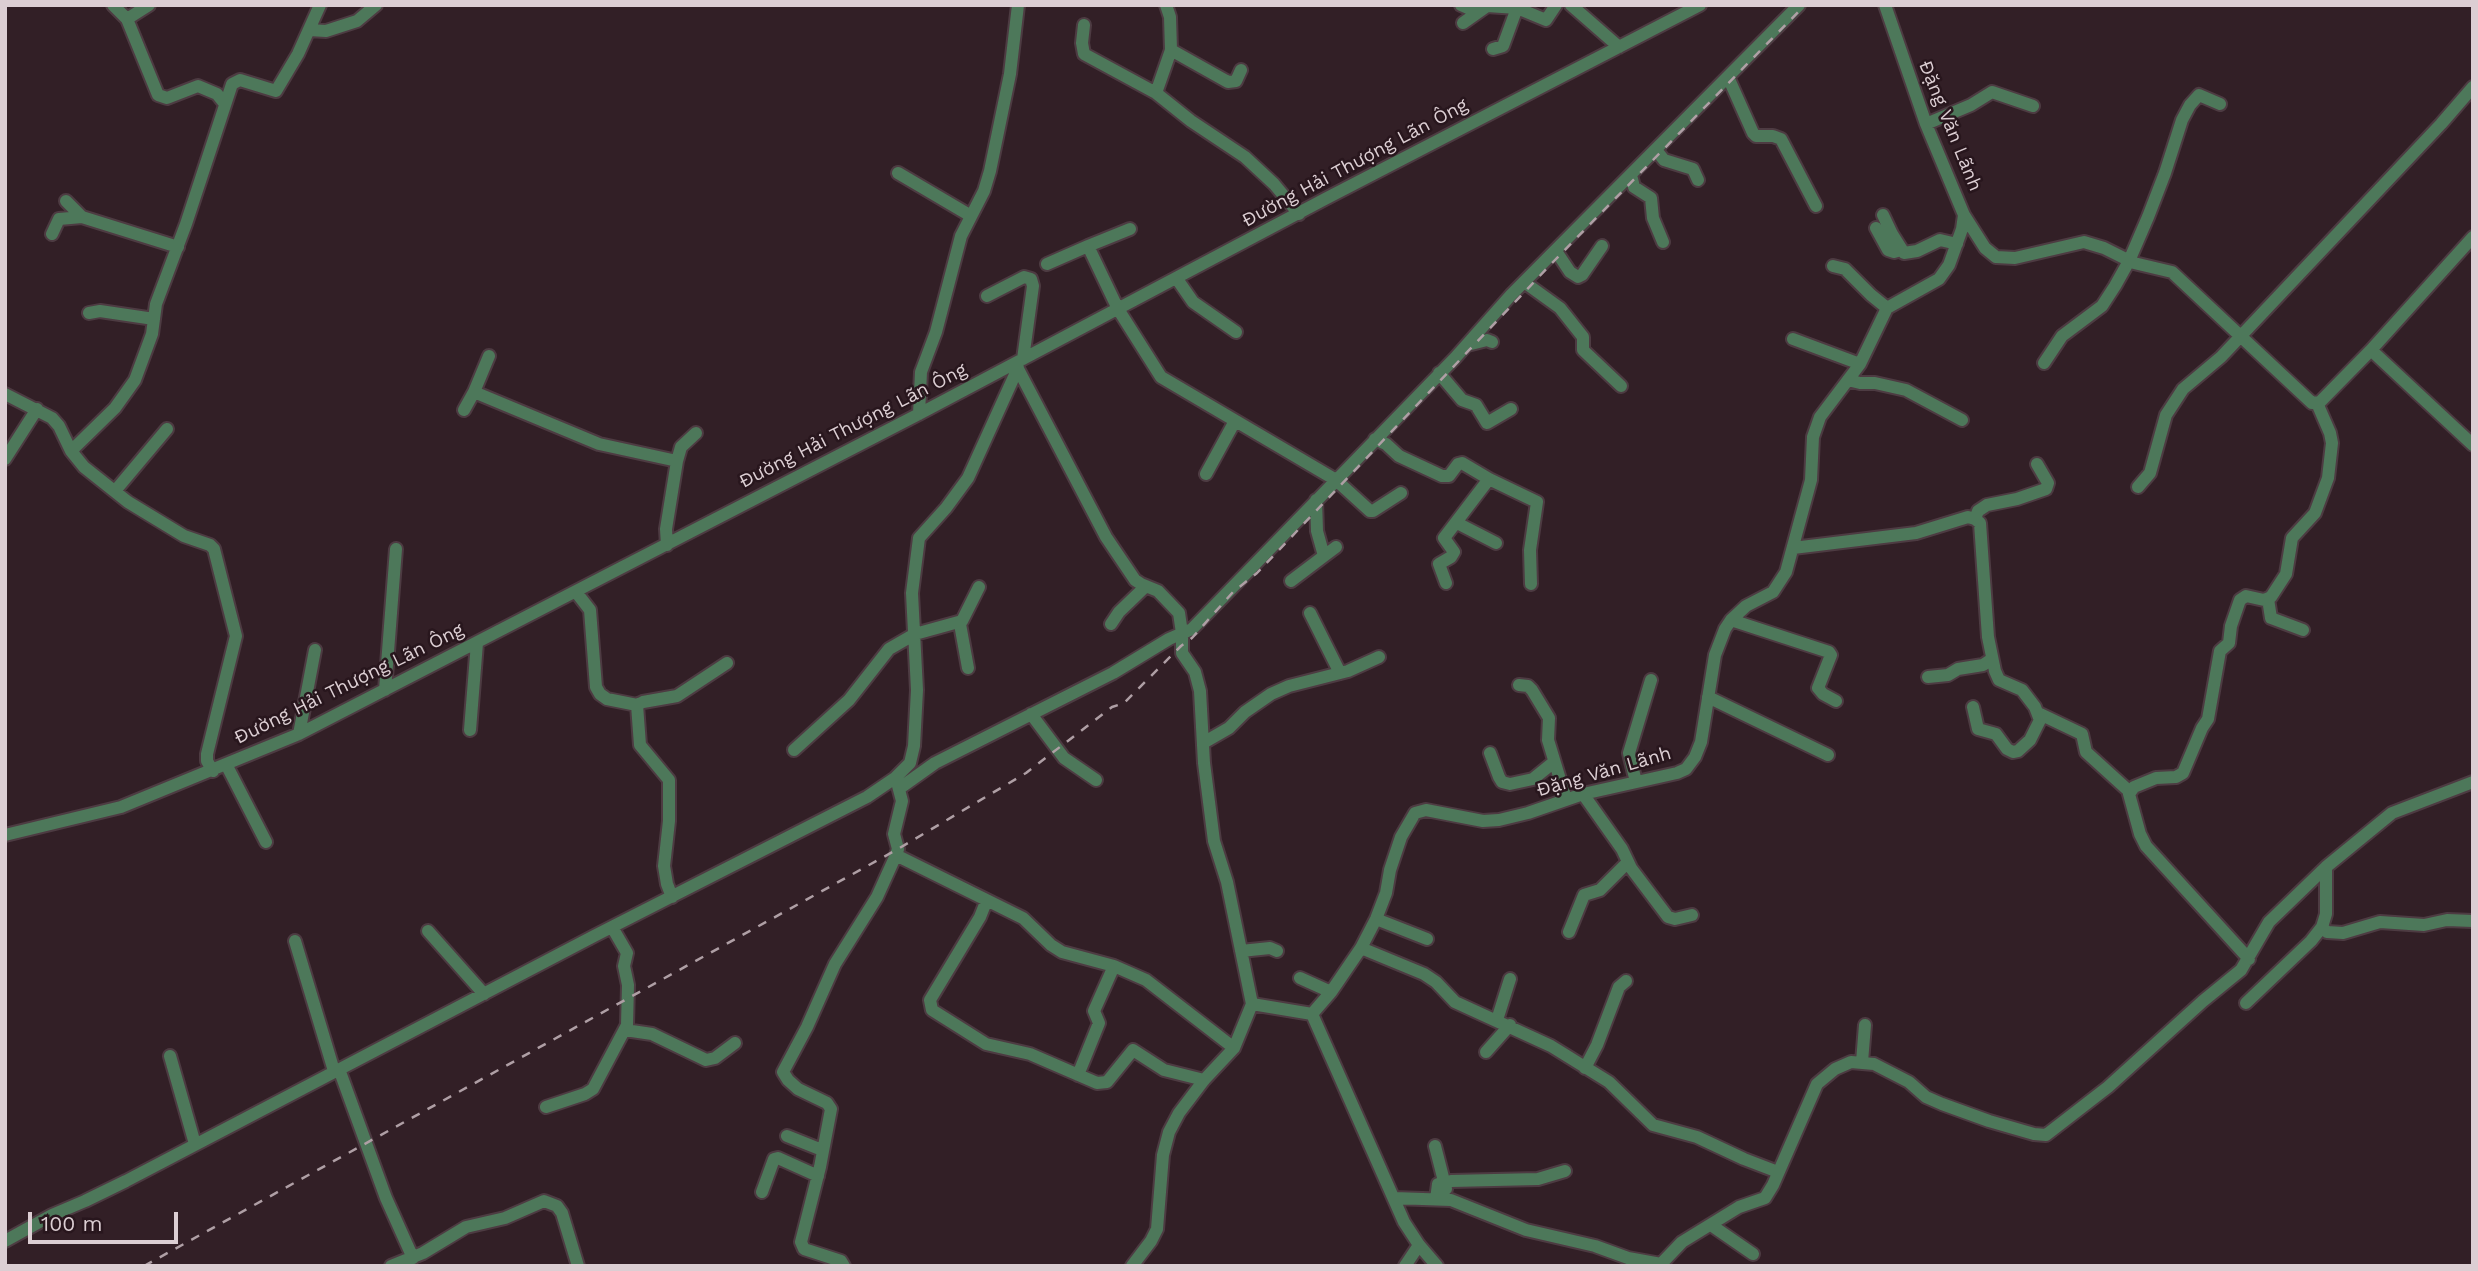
<!DOCTYPE html>
<meta charset="utf-8">
<style>
body{margin:0}
#map{position:relative;width:2478px;height:1271px;overflow:hidden;background:#321f26;font-family:"Work Sans",sans-serif}
canvas{display:block}
.frame{position:absolute;inset:0;border:7px solid #dcced3;pointer-events:none}
.scale{position:absolute;left:28px;top:1212px;width:150px;height:32px;box-sizing:border-box;border:4px solid #dcced3;border-top:0;padding-left:9px;font-size:21px;line-height:24px;white-space:nowrap;color:#dcced3;-webkit-text-stroke:5px #28161d;paint-order:stroke}
</style>
<div id="map">
<canvas width="2478" height="1271"></canvas>
<div class="frame"></div>
<div class="scale">100 m</div>
</div>
<script>
const g = document.querySelector('canvas').getContext('2d');
g.lineJoin = 'round';
const toPath = rows => new Path2D(rows.map(r => 'M' + r).join(''));
function trace(path, color, width, dash) { g.strokeStyle = color; g.lineWidth = width; g.lineCap = dash ? 'butt' : 'round'; g.setLineDash(dash || []); g.stroke(path); }
function write(font, color, halo, rows, align = 'center') {
  g.font = font + ' "Work Sans",sans-serif'; g.lineWidth = 5; g.setLineDash([]); g.textBaseline = 'middle'; g.strokeStyle = halo; g.fillStyle = color; for (const [text, x, y, turn = 0] of rows) {
    g.save(); g.translate(x, y); g.rotate((+turn || 0) * Math.PI / 180); g.textAlign = isNaN(turn) ? turn : align; if (halo) g.strokeText(text, 0, 0); g.fillText(text, 0, 0); g.restore();
  }
}
const minor = toPath([
 [113,5,127,19,158,95,167,98,198,86,217,94,225,104],
 [1166,5,1170,17,1171,50,1156,93,1191,121,1245,157,1274,184,1299,214],
 [1461,5,1477,12],
 [1571,5,1619,47],
 [127,19,149,5],
 [1463,23,1487,6,1517,8,1546,20,1556,5],
 [1084,25,1082,43,1084,54,1156,93],
 [309,30,326,31,357,21,376,5],
 [1493,49,1503,46,1517,8],
 [1171,50,1228,82,1236,81,1241,70],
 [1728,77,1753,133,1756,136,1773,136,1781,139,1816,206],
 [1926,124,1971,105,1992,92,2033,106],
 [1656,150,1664,160,1693,169,1698,180],
 [898,173,971,216],
 [1631,175,1634,187,1651,198,1653,218,1663,242],
 [66,201,82,217,178,247],
 [1883,215,1892,234,1904,253,1917,251,1940,240,1957,244],
 [1964,215,1985,248,1996,257,2015,258,2084,242,2104,248,2134,263,2172,272,2312,403,2320,402,2371,350,2473,445],
 [1876,228,1888,250,1894,252,1901,250],
 [1130,229,1088,246,1118,309,1161,377,1336,480,1370,511,1373,511,1401,493],
 [52,234,59,219,82,217],
 [1556,251,1570,272,1578,277,1582,275,1602,246],
 [1047,264,1088,246],
 [1833,266,1845,269,1871,295,1887,308],
 [1177,279,1193,302,1236,332],
 [1524,282,1560,308,1583,337,1583,350,1621,386],
 [987,296,1024,277,1031,279,1033,286,1023,359],
 [89,313,100,311,154,319],
 [1793,339,1860,364],
 [1467,345,1487,340,1492,342],
 [2371,350,2473,237],
 [2044,363,2062,336,2102,306,2115,286,2129,261,2148,217,2165,173,2182,120,2190,105,2199,95,2220,104],
 [1016,365,1106,537,1135,580,1141,584,1158,591,1179,613,1182,633,1182,653,1195,672,1200,691,1204,763,1214,841,1227,882,1252,1004],
 [1439,373,1462,400,1476,405,1487,423,1511,409],
 [1848,380,1860,383,1875,383,1906,390,1962,420],
 [474,392,489,356],
 [5,394,52,418,59,426,71,451,84,467,128,502,184,536,210,545,214,549,236,636,207,754,207,761,213,771],
 [464,410,474,392,599,444,677,461,666,529,667,545],
 [919,414,921,372,936,332,961,236,984,191,990,171,1010,74,1018,5],
 [1375,439,1386,444,1399,456,1442,476,1449,476,1458,464,1462,463,1489,479,1444,538,1454,552,1451,557,1439,564,1446,583],
 [71,451,115,408,135,380,152,334,156,304,186,224,232,84,240,80,276,91,298,54,320,5],
 [5,459,37,409],
 [677,461,681,447,696,433],
 [1206,474,1235,421],
 [1489,479,1537,502,1530,550,1531,584],
 [2138,487,2150,473,2166,415,2183,389,2221,357,2441,124,2473,87],
 [115,491,167,429],
 [1316,500,1317,531,1324,556,1336,547],
 [1975,519,1978,511,1987,505,2017,499,2046,489,2048,483,2037,464],
 [1457,523,1496,543],
 [1793,548,1916,533,1968,517,1975,519,1980,523,1988,637,1995,671,1999,680,2022,690,2035,707,2040,720,2030,740,2018,751,2013,752,2007,749,1996,734,1978,729,1973,707],
 [1291,581,1324,556],
 [576,592,590,610,596,687,600,694,607,699,637,705],
 [2268,599,2271,618,2303,630],
 [1310,613,1340,673],
 [1731,620,1829,652,1831,655,1818,688,1823,694,1836,701],
 [960,624,968,668],
 [1111,624,1119,612,1146,586],
 [1928,677,1948,675,1958,669,1983,665,1992,659],
 [1519,685,1528,686,1532,690,1549,718,1548,740,1566,799],
 [385,690,396,549],
 [1708,697,1828,755],
 [1031,714,1064,758,1096,780],
 [2040,714,2082,734,2086,752,2130,792],
 [470,730,477,643],
 [299,734,315,650],
 [1203,743,1229,728,1245,712,1271,694,1289,686,1348,671,1379,657],
 [794,750,849,700,889,649,915,634,962,621,979,587],
 [1490,753,1499,777,1502,782,1510,784,1533,779,1554,762],
 [227,766,266,842],
 [1636,782,1629,753,1651,680],
 [900,788,935,763,1113,673,1169,639,1192,629,1455,358,1511,295,1799,5],
 [1583,794,1622,849,1631,868,1668,917,1675,919,1692,915],
 [5,835,121,807,299,734,919,414,1325,199,1700,5],
 [896,855,1023,918,1051,945,1062,952,1114,966,1146,980,1234,1048],
 [672,897,667,884,664,866,669,821,669,780,640,745,637,705,643,702,677,696,727,663],
 [986,902,980,917,930,1000,932,1010,986,1044,1030,1054,1097,1083,1107,1082,1133,1050,1164,1070,1204,1080],
 [1376,919,1427,939],
 [2322,927,2327,932,2343,933,2380,922,2424,925,2447,920,2473,921],
 [428,931,484,994],
 [1569,932,1584,895,1600,890,1628,862],
 [295,941,334,1071],
 [1361,948,1424,974,1436,982,1455,1002,1551,1046,1609,1082,1653,1125,1697,1137,1744,1159,1778,1172],
 [1241,951,1270,948,1277,951],
 [2249,959,2146,846,2140,834,2129,794,2134,787,2156,778,2176,777,2183,773,2202,728,2208,719,2220,651,2229,643,2231,626,2240,600,2246,596,2264,600,2271,597,2286,574,2292,538,2315,513,2328,478,2332,443,2330,433,2317,403],
 [1300,978,1331,992],
 [2246,1003,2311,941,2322,927,2326,914,2326,867],
 [1312,1014,1404,1222,1419,1245,1437,1266],
 [1497,1020,1510,979],
 [625,1030,652,1034,706,1060,715,1058,735,1043],
 [1486,1052,1510,1025],
 [170,1056,195,1144],
 [1862,1062,1865,1025],
 [1585,1068,1597,1045,1619,987,1626,981],
 [339,1069,386,1198,413,1258],
 [1078,1075,1099,1023,1094,1011,1114,966],
 [546,1107,585,1094,593,1089,627,1025,628,985,624,966,627,953,612,927],
 [787,1136,822,1150],
 [1435,1146,1446,1189],
 [762,1192,774,1159,778,1158,818,1176],
 [1394,1198,1451,1200,1526,1230,1595,1246,1628,1258,1661,1264,1682,1242,1739,1207,1765,1198,1773,1185,1817,1084,1835,1069,1851,1062,1874,1064,1909,1082,1926,1097,1942,1104,1989,1121,2034,1134,2046,1135,2108,1087,2203,1001,2241,970,2269,922,2326,867,2392,813,2473,782],
 [1436,1199,1438,1184,1451,1181,1538,1179,1565,1171],
 [1711,1225,1753,1254],
 [5,1241,52,1215,85,1201,126,1181,596,935,867,797,895,778,910,763,914,746,917,690,912,593,919,538,946,508,968,478,1018,368],
 [391,1266,423,1253,466,1227,505,1218,544,1201,557,1206,562,1213,578,1266],
 [844,1266,841,1261,804,1249,801,1242,820,1167,831,1109,827,1103,798,1089,788,1080,783,1072,807,1027,835,964,877,897,896,855,898,849,894,834,902,801,897,782],
 [1132,1266,1151,1241,1157,1229,1163,1155,1169,1132,1179,1113,1204,1080,1234,1048,1252,1004,1312,1014,1331,992,1361,948,1376,919,1386,893,1390,870,1401,837,1415,813,1426,810,1483,821,1499,820,1528,813,1583,794,1677,773,1686,769,1695,757,1701,742,1715,655,1725,629,1731,620,1746,606,1773,592,1786,572,1811,480,1813,437,1820,417,1860,364,1887,308,1939,279,1949,265,1962,229,1964,215,1926,124,1885,5],
 [1405,1266,1419,1245]
]);
trace(minor, '#4d3b42', 16);
trace(minor, '#4d785a', 12);
trace(toPath([
 [144,1266,898,849,1026,773,1112,707,1124,703,1181,646,1192,638,1233,592,1257,573,1553,262,1805,5]
]), '#af9fa5', 2.5, [9, 9]);
write('19px', '#dcced3', '#28161d', [
 ["Đặng Văn Lãnh",1950,126,68],
 ["Đường Hải Thượng Lãn Ông",1355,163,-28],
 ["Đường Hải Thượng Lãn Ông",853,426,-27],
 ["Đường Hải Thượng Lãn Ông",349,684,-26],
 ["Đặng Văn Lãnh",1604,772,-16]
]);
</script>
